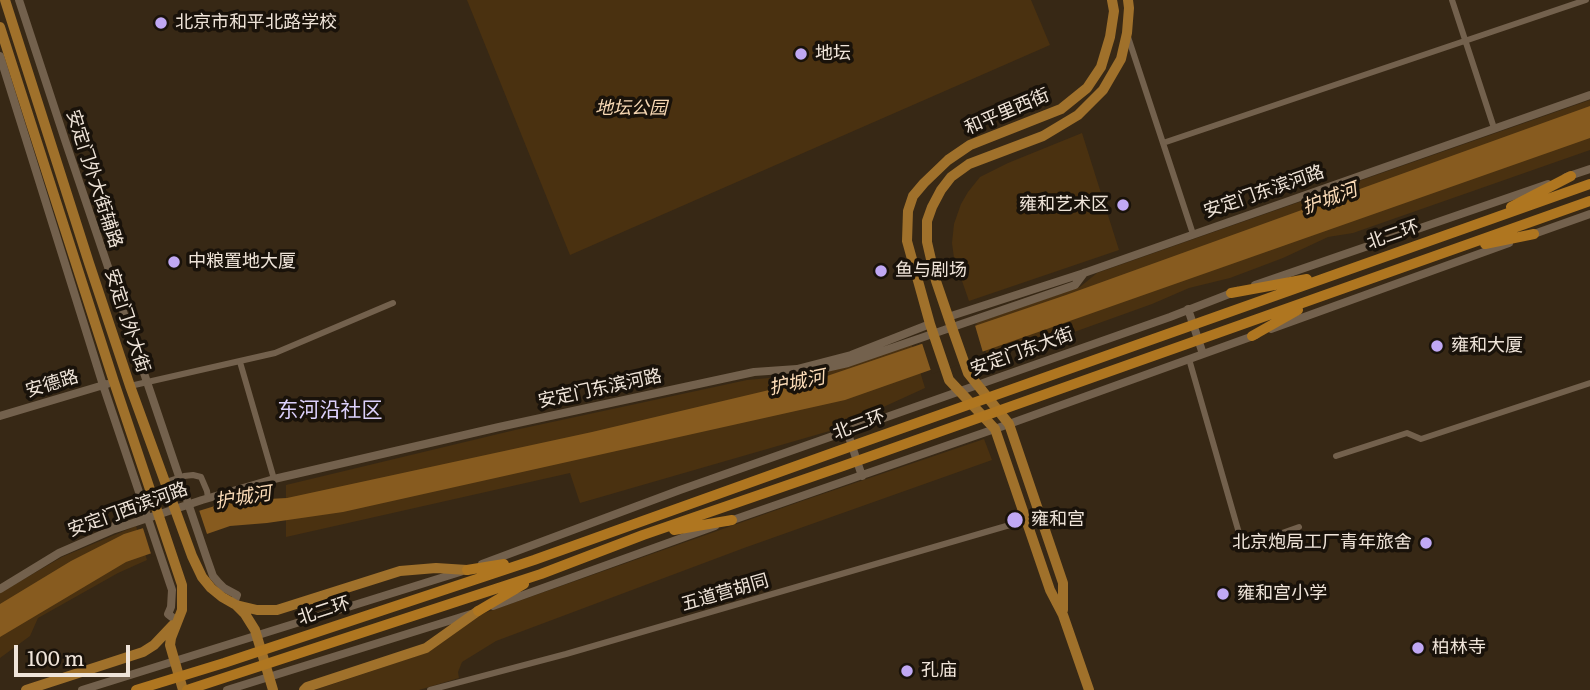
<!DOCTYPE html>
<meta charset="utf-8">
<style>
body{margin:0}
#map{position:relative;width:1590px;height:690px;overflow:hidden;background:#372815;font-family:Literata,serif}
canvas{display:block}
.scale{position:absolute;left:14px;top:645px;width:116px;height:32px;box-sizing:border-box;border:4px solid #efe4d9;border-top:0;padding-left:9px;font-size:21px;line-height:24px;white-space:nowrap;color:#efe4d9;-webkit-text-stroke:5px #19120a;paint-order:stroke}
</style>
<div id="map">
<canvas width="1590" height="690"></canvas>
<div class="scale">100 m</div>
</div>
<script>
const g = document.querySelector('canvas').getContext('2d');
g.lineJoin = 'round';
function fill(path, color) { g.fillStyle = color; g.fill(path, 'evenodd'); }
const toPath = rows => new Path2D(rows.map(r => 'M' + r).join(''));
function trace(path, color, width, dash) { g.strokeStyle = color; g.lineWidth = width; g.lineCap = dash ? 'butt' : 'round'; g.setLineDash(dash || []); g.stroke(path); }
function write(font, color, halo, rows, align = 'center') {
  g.font = font + ' Literata,"Noto Sans SC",serif'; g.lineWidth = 7; g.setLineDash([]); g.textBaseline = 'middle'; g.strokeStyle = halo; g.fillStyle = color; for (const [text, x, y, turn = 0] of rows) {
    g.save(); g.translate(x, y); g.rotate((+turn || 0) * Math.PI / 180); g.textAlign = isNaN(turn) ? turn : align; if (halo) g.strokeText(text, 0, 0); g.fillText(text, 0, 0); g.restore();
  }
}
fill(toPath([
 [467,0,1031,0,1050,45,570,255],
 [1590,100,1590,150,1353,233,1328,237,1283,258,1230,278,1189,288,1152,304,1038,345,1035,339,987,355,976,323,1080,287,1097,273],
 [1082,133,1119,250,969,301,954,258,952,243,954,224,961,204,968,192,980,177,1008,163],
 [912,345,925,388,833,430,580,503,570,473,286,537,286,485,515,430,747,380,813,374],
 [984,439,992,460,744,548,496,641,462,662,458,672,459,678,419,690,315,690,426,653,479,615,802,501],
 [136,526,147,560,118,573,38,618,30,636,0,658,0,593,62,557]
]), '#4a3110');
fill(toPath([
 [1590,106,1590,138,845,400,343,512,267,523,230,526,126,562,0,637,0,604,71,561,124,534,231,501,287,498,592,432,824,377,1066,295]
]), '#875b1f');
fill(toPath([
 [974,322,984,356,932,374,921,340],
 [198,507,208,537,152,557,142,525]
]), '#372815');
trace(toPath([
 [1452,0,1494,128],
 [1128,37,1193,234],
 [1163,143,1586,0],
 [1189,359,1243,547,1299,527],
 [240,362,274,479],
 [130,386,275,353,393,303],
 [1336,456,1407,433,1421,439,1590,383],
 [166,482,184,476,193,475,201,477,207,491,208,498],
 [112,530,120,511,127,504,141,499],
 [430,690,566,654,1027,520]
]), '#73614d', 6);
trace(toPath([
 [19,0,65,140,207,559,213,576,218,582,224,588,237,595,235,600,236,605],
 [0,56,103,385,172,590,171,607,168,614,177,621],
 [1566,177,1590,169],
 [1531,235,1590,214],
 [1255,285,1548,184],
 [1188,309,1203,354],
 [948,317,1084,273,1590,95],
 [1271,329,1509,243],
 [807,369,817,370,848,363,1075,285,1084,273],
 [0,416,107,384],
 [847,431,862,476],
 [727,522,1009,424,1256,335],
 [482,564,680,490,1170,317,1237,291],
 [0,589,59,553,112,530,202,500,274,479,499,427,754,372,797,369,851,355,930,324],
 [493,606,715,526],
 [82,690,460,572],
 [227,690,471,614]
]), '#73614d', 8);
trace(toPath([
 [5,0,89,263,130,386,192,556,202,577,211,588,222,597,236,605,245,614,255,630,273,690],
 [0,27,114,382,182,585,182,610,171,638,170,645,183,690],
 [236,605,257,610,277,610,400,571,436,568,467,570],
 [1063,610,1063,583,1009,424,968,373,951,325,936,281,927,242,927,221,932,207,941,190,951,177,969,164,1043,136,1078,115,1103,90,1121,59,1127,33,1129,8,1128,0],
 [26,690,143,652,154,645,173,625],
 [304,690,307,687,426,648,478,611],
 [1089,690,1063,615,1050,590,995,429,949,380,930,324,907,241,908,211,913,196,924,183,948,160,970,145,1061,109,1087,88,1101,67,1110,37,1114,11,1112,0]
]), '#a0712b', 10);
trace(toPath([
 [1511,207,1571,176],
 [1485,244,1534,234],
 [1231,293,1307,279],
 [1252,336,1298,310],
 [674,530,732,520],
 [467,570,504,564],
 [478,611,524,584],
 [136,690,224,663,534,560,838,451,1590,184],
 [187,690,541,574,643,535,843,466,1590,201]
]), '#af7620', 10);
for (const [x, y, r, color] of [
 [161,23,7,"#c0a8f4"],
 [801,54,7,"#c0a8f4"],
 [1123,205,7,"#c0a8f4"],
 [174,262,7,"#c0a8f4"],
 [881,271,7,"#c0a8f4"],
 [1437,346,7,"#c0a8f4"],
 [1015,520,9,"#c0a8f4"],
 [1426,543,7,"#c0a8f4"],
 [1223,594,7,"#c0a8f4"],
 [1418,648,7,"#c0a8f4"],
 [907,671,7,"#c0a8f4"]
]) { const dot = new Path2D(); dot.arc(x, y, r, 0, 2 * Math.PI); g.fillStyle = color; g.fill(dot); trace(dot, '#19120a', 2.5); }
write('18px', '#efe4d9', '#19120a', [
 ["北京市和平北路学校",175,23],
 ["地坛",815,54],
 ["雍和艺术区",1109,205,"right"],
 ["中粮置地大厦",188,262],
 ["鱼与剧场",895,271],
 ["雍和大厦",1451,346],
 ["雍和宫",1031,520],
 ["北京炮局工厂青年旅舍",1412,543,"right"],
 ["雍和宫小学",1237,594],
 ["柏林寺",1432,648],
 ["孔庙",921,671]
], 'left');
write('italic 18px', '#f6d7b3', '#19120a', [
 ["地坛公园",631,109]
]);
write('18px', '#efe4d9', '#19120a', [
 ["和平里西街",1007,112,-23],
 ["安定门外大街辅路",94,179,72],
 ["安定门东滨河路",1264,192,-19],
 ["北二环",1393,235,-19],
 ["安定门外大街",127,321,72],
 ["安定门东大街",1022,352,-20],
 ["安德路",52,384,-17],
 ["安定门东滨河路",600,389,-12],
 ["北二环",859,425,-20],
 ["安定门西滨河路",128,510,-20],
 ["五道营胡同",725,593,-16],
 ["北二环",324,611,-18]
]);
write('italic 19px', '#fbdbb7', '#19120a', [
 ["护城河",1330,199,-20],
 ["护城河",797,383,-12],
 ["护城河",243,498,-9]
]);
write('21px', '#dcd0fb', '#19120a', [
 ["东河沿社区",330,411]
]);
</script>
